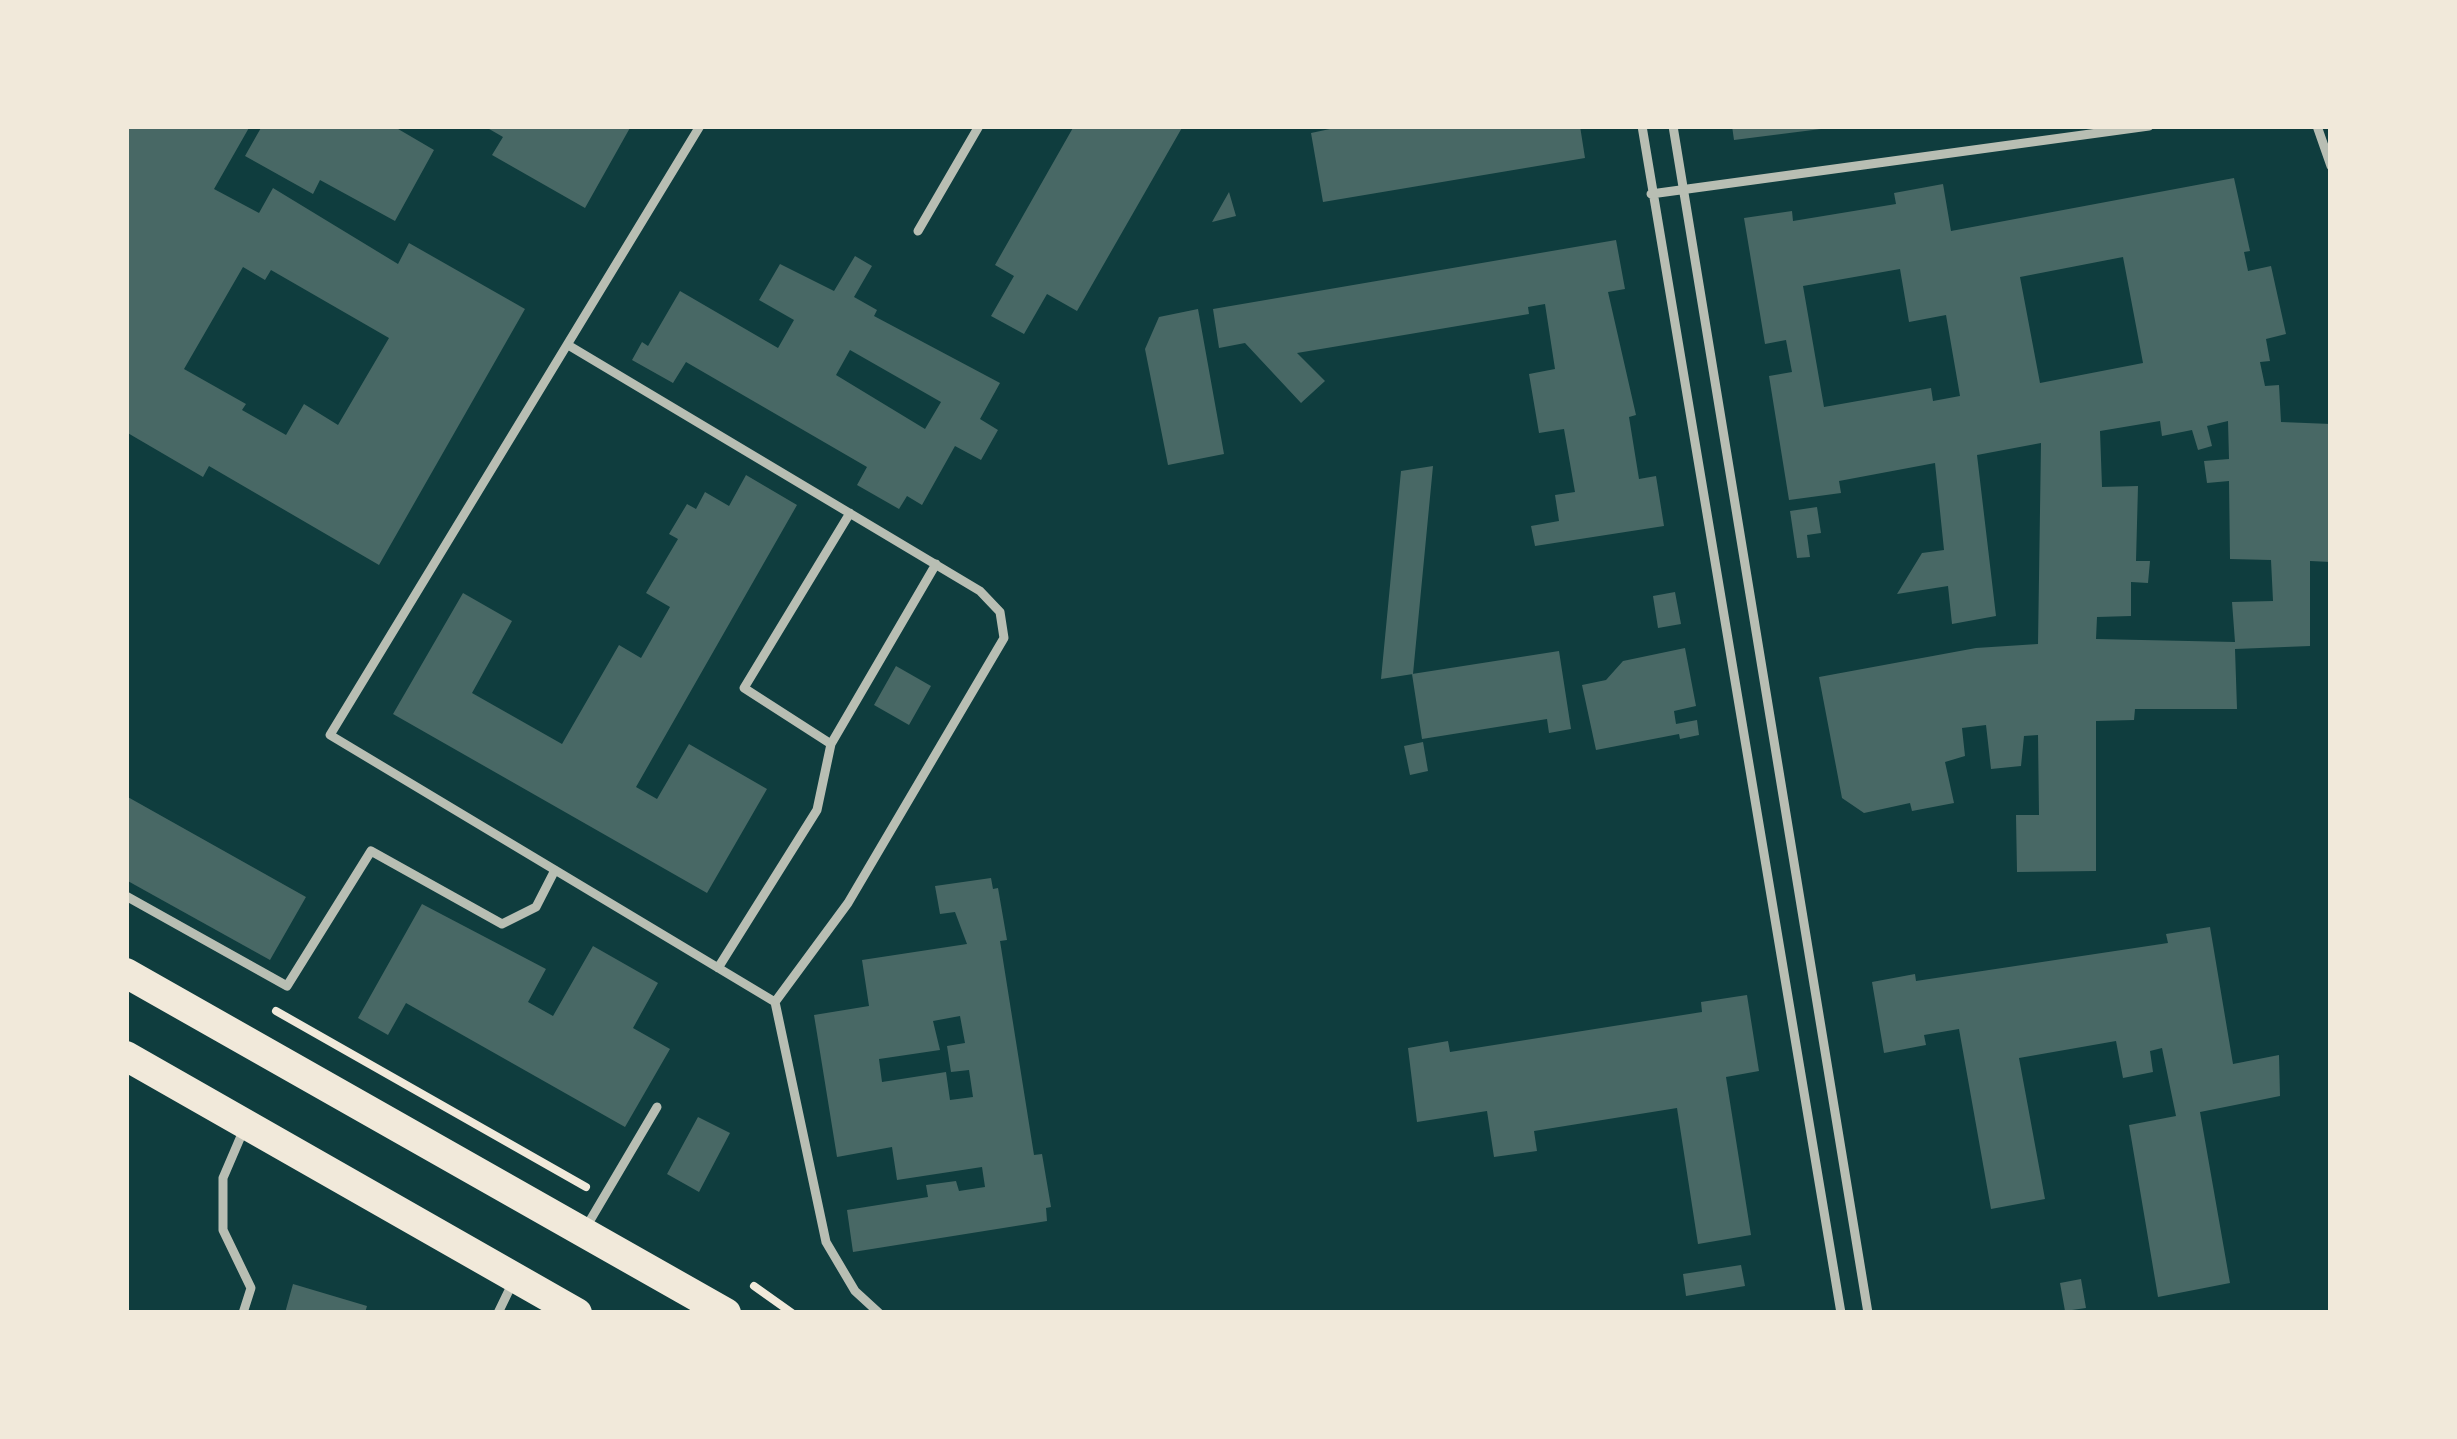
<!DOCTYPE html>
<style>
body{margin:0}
#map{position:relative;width:2457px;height:1439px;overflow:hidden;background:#0f3d3e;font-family:Figtree,sans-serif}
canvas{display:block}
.frame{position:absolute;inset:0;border:129px solid #f1e9da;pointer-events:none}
</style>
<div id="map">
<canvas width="2457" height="1439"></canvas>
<div class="frame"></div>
</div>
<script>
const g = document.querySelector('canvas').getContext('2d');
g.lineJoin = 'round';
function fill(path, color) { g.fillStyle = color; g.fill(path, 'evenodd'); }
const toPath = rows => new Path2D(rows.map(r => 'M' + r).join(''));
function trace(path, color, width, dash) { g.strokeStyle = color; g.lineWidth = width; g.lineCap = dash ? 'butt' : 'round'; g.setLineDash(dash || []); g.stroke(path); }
fill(toPath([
 [126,126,250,126,214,189,259,213,273,188,398,264,409,243,525,309,379,565,209,466,203,477,126,432],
 [243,267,265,280,271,270,389,338,338,425,304,404,286,435,242,410,246,404,184,369],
 [262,126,393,126,434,150,395,221,320,180,313,194,245,156],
 [484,126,631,126,585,208,492,155,503,137],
 [1074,126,1183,126,1077,311,1047,294,1024,334,991,316,1014,276,995,265],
 [1344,126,1580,126,1585,158,1323,202,1311,133],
 [1732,126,1821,126,1821,129,1734,140],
 [2234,178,2250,251,2244,252,2248,271,2271,266,2286,334,2266,339,2270,361,2260,362,2265,386,2279,385,2281,422,2331,424,2331,562,2310,561,2310,646,2235,649,2237,709,2135,709,2134,720,2096,721,2096,871,2017,872,2016,815,2039,815,2038,735,2024,736,2021,766,1991,769,1986,725,1962,728,1965,756,1945,762,1954,803,1912,811,1910,803,1864,813,1842,798,1819,677,1976,648,2038,644,2041,443,1977,455,1996,616,1952,624,1948,586,1897,594,1922,553,1944,550,1935,463,1839,481,1841,493,1789,500,1769,376,1792,372,1786,340,1765,344,1744,218,1792,211,1793,221,1896,204,1894,193,1943,184,1951,231],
 [2123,257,2143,363,2040,383,2020,277],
 [1900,269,1909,322,1946,315,1960,396,1933,401,1931,388,1824,407,1803,286],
 [2160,421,2162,436,2192,430,2198,450,2212,446,2207,426,2228,421,2229,459,2204,461,2207,483,2229,481,2230,559,2271,560,2273,601,2232,602,2235,642,2096,639,2097,617,2131,616,2131,582,2148,583,2150,561,2136,561,2138,486,2102,487,2100,431],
 [1229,192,1236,216,1212,222],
 [1616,240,1625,289,1608,292,1636,415,1629,417,1639,479,1656,476,1664,526,1535,546,1531,526,1559,521,1555,495,1575,492,1564,429,1539,433,1529,374,1555,369,1545,304,1528,307,1529,314,1297,353,1325,381,1301,403,1245,343,1219,348,1213,309],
 [855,256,872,266,854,297,877,310,874,316,1000,383,980,419,998,430,981,460,955,446,922,505,907,496,899,509,857,485,867,467,686,362,673,383,632,360,642,342,648,346,680,291,778,348,794,320,759,300,780,264,834,291],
 [850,350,941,402,925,429,836,375],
 [1198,309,1224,454,1168,465,1145,349,1159,317],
 [1433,466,1413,674,1381,679,1401,471],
 [746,475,797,505,636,787,657,799,689,744,767,789,707,893,393,714,463,593,512,621,472,693,562,744,619,645,641,658,670,607,646,593,678,539,669,534,687,504,696,509,705,492,729,506],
 [1817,507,1821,533,1807,535,1810,557,1797,558,1790,511],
 [1675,592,1681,624,1658,628,1653,596],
 [1685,648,1696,706,1674,711,1676,724,1697,720,1699,735,1680,739,1679,734,1596,750,1582,685,1606,680,1623,661],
 [1559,651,1571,729,1549,733,1547,719,1422,739,1412,674],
 [896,666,931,686,909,725,874,705],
 [1423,742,1428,771,1410,775,1404,746],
 [126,796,306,897,270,960,126,880],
 [991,878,993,889,998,888,1007,940,1000,941,1034,1155,1042,1154,1051,1207,1046,1208,1047,1221,853,1252,847,1210,928,1197,926,1185,956,1181,959,1191,985,1187,982,1167,897,1180,892,1147,837,1157,814,1015,869,1006,862,960,967,944,955,912,940,914,935,886],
 [960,1016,965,1043,947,1046,951,1072,969,1070,973,1097,950,1100,946,1072,882,1082,879,1059,940,1050,933,1021],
 [422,904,546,969,528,1002,553,1016,593,946,658,983,633,1028,670,1049,625,1127,406,1003,388,1035,358,1018],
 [2210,927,2233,1064,2279,1055,2280,1096,2200,1112,2230,1283,2158,1297,2129,1125,2176,1116,2162,1048,2150,1051,2153,1072,2123,1078,2116,1041,2019,1058,2045,1199,1991,1209,1959,1029,1924,1035,1926,1045,1884,1053,1872,982,1915,974,1916,981,2168,943,2166,934],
 [1747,995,1759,1071,1726,1077,1751,1235,1698,1244,1677,1108,1534,1131,1537,1151,1494,1157,1487,1111,1417,1122,1408,1048,1448,1041,1450,1052,1702,1012,1701,1002],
 [698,1117,730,1133,699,1192,667,1174],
 [1741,1265,1745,1286,1686,1296,1683,1274],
 [2081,1279,2086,1308,2065,1311,2060,1283],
 [293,1284,367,1306,365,1313,285,1313]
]), '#486865');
trace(toPath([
 [276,1011,586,1187],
 [754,1286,792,1313]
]), '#f1e9da', 8);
trace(toPath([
 [700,126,330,735,775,1002,826,1242,855,1291,879,1313],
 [1642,126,1841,1313],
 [1673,126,1868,1313],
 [2317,126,2331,166],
 [1651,194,2149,126],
 [918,231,979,126],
 [568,345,980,591,1000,612,1004,638,848,903,775,1002],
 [831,744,744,688,850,513],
 [126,896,287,986,371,851,502,924,536,907,555,870],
 [718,968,817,810,831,744,936,564],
 [585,1229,657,1107],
 [243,1313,251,1288,223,1230,223,1178,244,1129],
 [498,1313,513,1282]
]), '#b8beb3', 9);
trace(toPath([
 [126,973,726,1313],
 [126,1056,577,1313]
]), '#f1e9da', 30);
</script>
